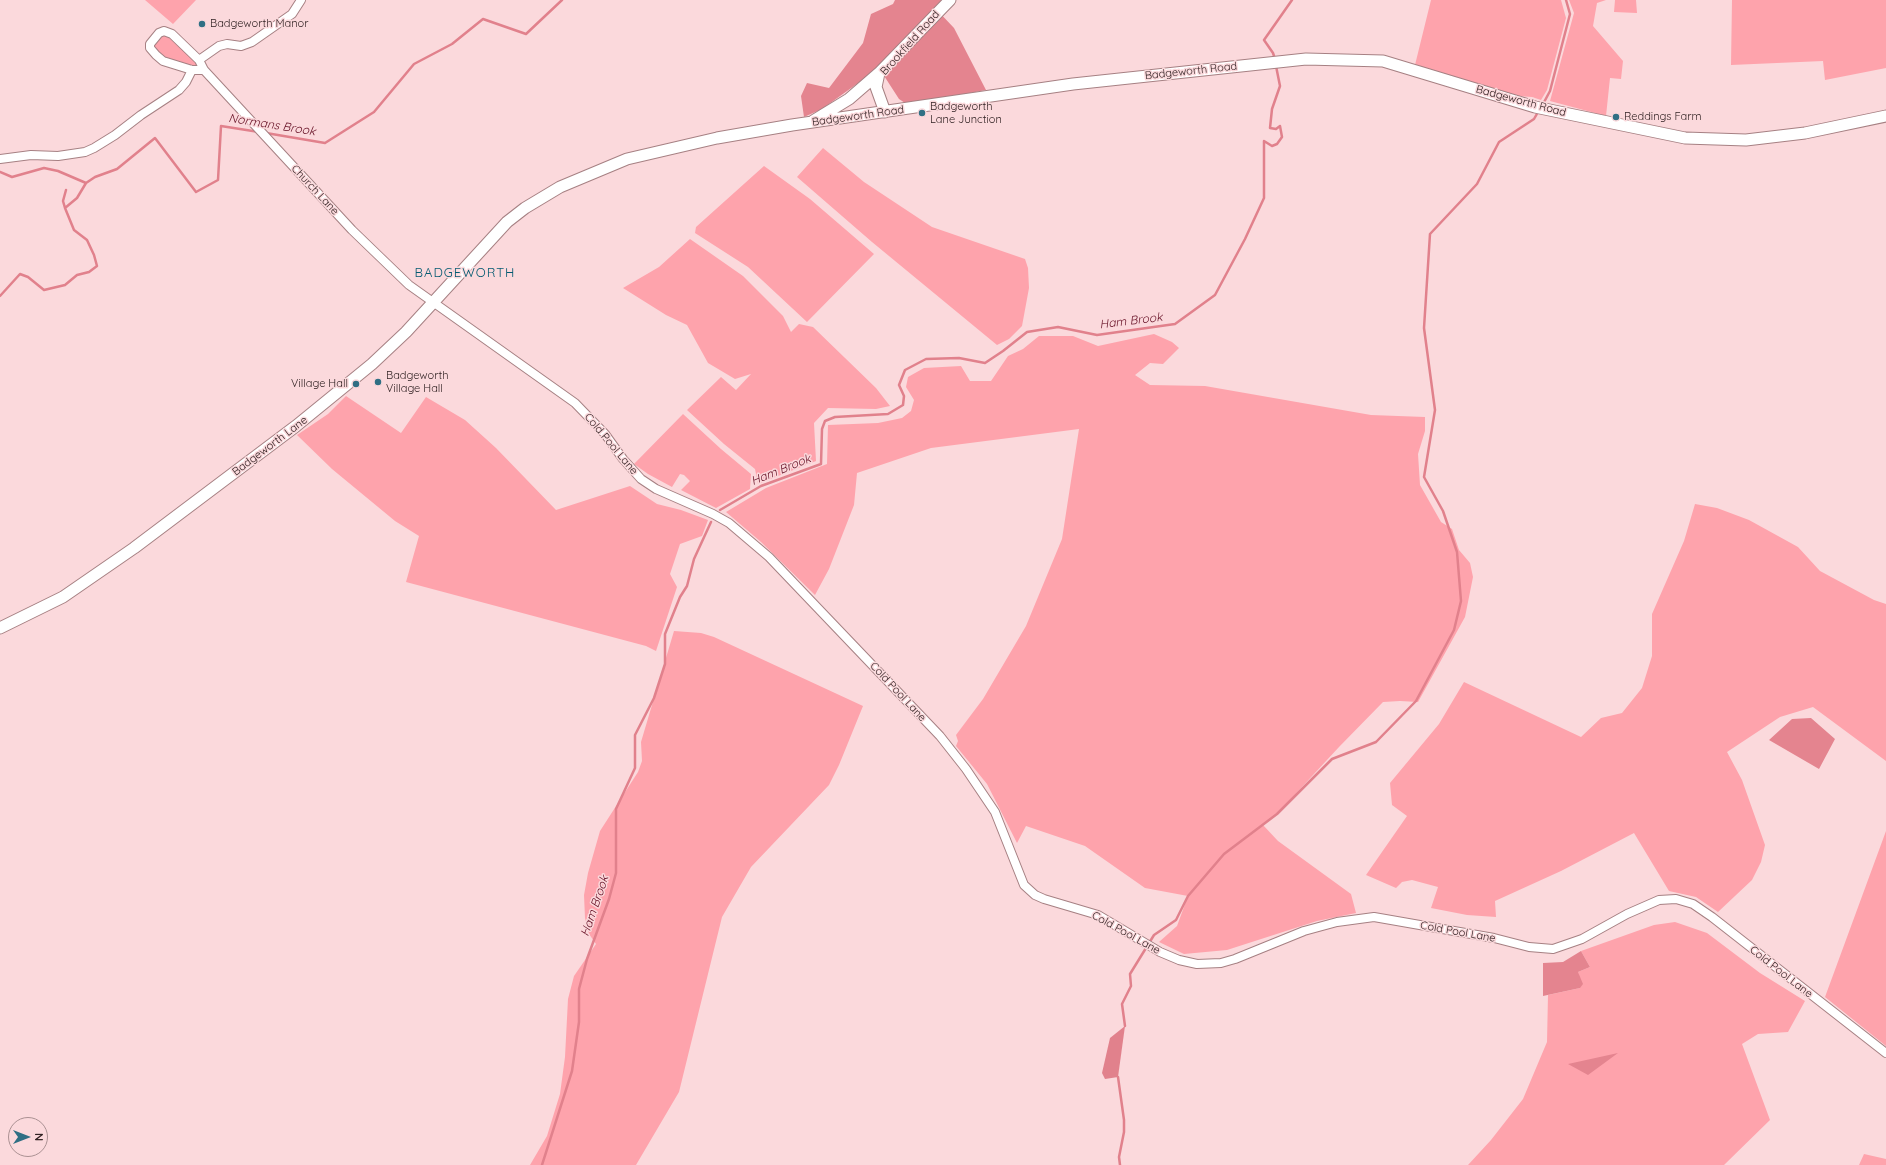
<!DOCTYPE html>
<style>
body{margin:0}
#map{position:relative;width:1886px;height:1165px;overflow:hidden;background:#fbd9dc;font-family:Quicksand,sans-serif}
canvas{display:block}
.north{position:absolute;left:8px;top:1117px;width:40px;height:40px;box-sizing:border-box;background:#fbd9dc;border:1px solid #aa9092;border-radius:50%;rotate:90deg;font-size:11px;font-weight:700;line-height:16px;text-align:center;color:#312223}
.north::after{content:'';display:block;margin:auto;width:14px;height:18px;background:#306f84;clip-path:polygon(50% 0,100% 100%,50% 72%,0 100%)}
</style>
<div id="map">
<canvas width="1886" height="1165"></canvas>
<div class="north">N</div>
</div>
<script>
const g = document.querySelector('canvas').getContext('2d');
g.lineJoin = 'round';
function fill(path, color) { g.fillStyle = color; g.fill(path, 'evenodd'); }
const toPath = rows => new Path2D(rows.map(r => 'M' + r).join(''));
function trace(path, color, width, dash) { g.strokeStyle = color; g.lineWidth = width; g.lineCap = dash ? 'butt' : 'round'; g.setLineDash(dash || []); g.stroke(path); }
function write(font, color, halo, rows, align = 'center') {
  g.font = font + ' Quicksand,sans-serif'; g.lineWidth = 3; g.setLineDash([]); g.textBaseline = 'middle'; g.strokeStyle = halo; g.fillStyle = color; for (const [text, x, y, turn = 0] of rows) {
    g.save(); g.translate(x, y); g.rotate((+turn || 0) * Math.PI / 180); g.textAlign = isNaN(turn) ? turn : align; if (halo) g.strokeText(text, 0, 0); g.fillText(text, 0, 0); g.restore();
  }
}
fill(toPath([
 [145,0,196,0,173,24],
 [1431,0,1561,0,1566,18,1547,90,1541,100,1532,97,1518,96,1415,65],
 [1569,0,1606,0,1597,3,1593,26,1623,61,1621,79,1610,78,1606,116,1550,101,1574,13],
 [1615,0,1636,0,1637,13,1614,12],
 [1732,0,1886,0,1886,68,1825,80,1823,61,1731,65],
 [164,31,204,70,163,61,150,48],
 [823,148,864,182,932,227,1025,259,1028,268,1029,288,1022,326,1009,339,997,345,872,242,797,177],
 [764,166,810,199,874,254,807,322,748,267,695,233,696,227],
 [690,239,743,276,783,316,791,332,799,324,813,327,876,388,890,406,876,409,828,408,814,423,816,461,758,484,755,469,724,444,687,410,721,377,736,390,751,374,735,379,708,363,687,325,666,315,623,288,659,267],
 [1154,334,1172,342,1179,348,1163,364,1150,363,1135,375,1150,385,1205,386,1371,415,1425,417,1425,431,1418,454,1420,485,1441,522,1452,529,1459,550,1470,563,1473,577,1465,617,1418,702,1400,701,1383,702,1339,747,1277,814,1263,825,1278,841,1351,894,1356,913,1317,921,1227,950,1184,954,1159,942,1177,926,1188,896,1145,888,1085,846,1026,826,1017,843,987,784,956,746,958,741,956,735,983,699,1026,626,1062,539,1079,429,931,448,857,473,854,505,829,569,815,595,761,542,726,512,766,488,827,464,828,425,878,423,902,418,911,411,914,400,906,387,908,377,924,368,961,366,970,381,991,381,1008,356,1023,349,1039,336,1073,336,1098,346],
 [346,396,401,433,426,397,465,420,496,448,556,510,630,486,657,504,681,510,708,520,702,536,680,544,670,574,677,587,656,651,646,646,406,582,419,536,395,521,332,469,297,435,328,414],
 [683,414,721,449,751,474,750,489,716,508,681,490,690,481,684,475,680,474,672,487,648,474,634,464],
 [1695,504,1717,508,1749,520,1798,547,1820,571,1874,600,1886,604,1886,761,1813,707,1780,717,1727,752,1742,780,1765,845,1761,862,1752,880,1718,912,1696,897,1669,891,1634,833,1561,871,1495,901,1496,917,1467,915,1431,908,1438,887,1412,880,1402,882,1396,888,1366,875,1407,816,1392,805,1390,783,1439,724,1464,682,1581,737,1601,718,1622,713,1642,688,1652,656,1652,614,1684,541],
 [674,631,701,633,714,637,863,706,839,765,829,785,751,867,722,917,679,1092,636,1165,530,1165,547,1136,560,1094,565,1057,568,999,574,976,596,944,589,934,585,918,584,895,588,873,600,831,638,772,642,761,641,742],
 [1886,831,1886,1046,1825,997],
 [1675,922,1707,933,1760,973,1805,1001,1788,1032,1758,1034,1742,1044,1770,1120,1724,1165,1468,1165,1491,1140,1523,1099,1547,1042,1548,995,1580,988,1578,972,1590,967,1581,951,1654,925],
 [1864,1154,1886,1159,1886,1165,1859,1165]
]), '#fea3ac');
fill(toPath([
 [895,0,944,0,936,9,954,28,986,90,917,103,905,103,899,99,879,68,822,109,804,117,801,96,807,83,829,88,863,43,871,14,893,4],
 [1811,718,1835,739,1819,769,1769,740,1792,719],
 [1581,951,1590,967,1578,972,1583,984,1580,988,1543,996,1543,963,1563,962],
 [1618,1053,1588,1075,1568,1064]
]), '#e4848f');
fill(toPath([
 [1125,1026,1118,1077,1105,1079,1102,1073,1110,1038]
]), '#e1818c');
trace(toPath([
 [1275,59,1273,53,1264,40,1292,0],
 [1542,106,1550,91,1570,14,1566,0],
 [266,133,325,143,374,112,414,64,452,44,483,19,526,34,562,0],
 [0,172,12,177,44,168,58,171,86,183],
 [65,208,63,201,66,190],
 [0,296,20,274,28,277,44,290,65,285,77,275,89,272,97,266,94,255,87,240,74,230,65,208,77,198,86,183,95,177,117,169,155,138,196,192,218,180,221,126,259,132],
 [720,510,761,486,821,464,822,429,825,421,835,417,888,414,903,405,904,396,899,385,905,370,926,359,959,358,985,363,1003,351,1027,332,1058,327,1097,335,1175,324,1215,295,1245,239,1264,198,1264,141,1272,146,1277,144,1282,137,1280,126,1276,129,1270,128,1272,109,1280,86,1276,66],
 [1125,1026,1122,1004,1131,986,1130,974,1154,935,1176,920,1188,896,1224,854,1277,814,1332,759,1376,742,1416,701,1454,630,1461,601,1457,552,1443,511,1424,477,1435,410,1424,328,1430,234,1477,184,1499,142,1534,119,1538,112],
 [1118,1077,1124,1120,1124,1132,1119,1157,1120,1165],
 [542,1165,572,1071,579,1022,579,989,587,959,609,899,616,873,616,809,635,768,635,735,654,698,665,664,665,634,680,597,687,586,694,559,711,522]
]), '#e1818c', 2.5);
const street = toPath([
 [199,60,219,46,227,44,241,46,252,42,292,14,301,0],
 [204,70,192,70,163,61,156,55,150,48,150,44,159,33,164,31,172,34,199,60,204,70,352,230,409,285,575,403,605,434,623,459,641,479,656,489,713,514,729,523,769,557,940,736,966,769,995,812,1024,885,1035,895,1044,899,1098,915,1160,952,1179,960,1197,964,1221,963,1235,959,1304,931,1337,922,1374,917,1494,938,1529,947,1553,949,1582,939,1627,914,1659,900,1676,899,1693,904,1712,917,1886,1053],
 [0,159,31,155,58,156,85,152,94,148,115,135,141,115,179,90,186,82,192,70]
]);
const secondary = toPath([
 [879,73,876,87,885,112],
 [813,121,849,99,879,73,950,0],
 [0,628,63,597,134,548,296,426,372,364,406,332,507,222,525,208,560,187,627,159,717,138,792,125,1073,84,1306,59,1383,61,1535,107,1685,138,1746,140,1805,133,1886,116]
]);
trace(street, '#a68083', 10);
trace(secondary, '#a68083', 13);
trace(street, '#fff', 8);
trace(secondary, '#fff', 11);
for (const [x, y, r, color] of [
 [202,24,4,"#306f84"],
 [922,113,4,"#306f84"],
 [1616,117,4,"#306f84"],
 [378,382,4,"#306f84"],
 [356,384,4,"#306f84"]
]) { const dot = new Path2D(); dot.arc(x, y, r, 0, 2 * Math.PI); g.fillStyle = color; g.fill(dot); trace(dot, '#fbd9dc', 1.5); }
write('11px', '#312223', '#fbd9dc', [
 ["Badgeworth Manor",210,24],
 ["Badgeworth",930,107],
 ["Lane Junction",930,120],
 ["Reddings Farm",1624,117],
 ["Badgeworth",386,376],
 ["Village Hall",386,389],
 ["Village Hall",348,384,"right"]
], 'left');
write('11px', '#312223', '#fbd9dc', [
 ["Brookfield Road",910,43,-48],
 ["Badgeworth Road",1191,71,-6],
 ["Badgeworth Road",1521,101,15],
 ["Badgeworth Road",858,116,-8],
 ["Church Lane",315,190,47],
 ["Cold Pool Lane",611,444,50],
 ["Badgeworth Lane",270,446,-37],
 ["Cold Pool Lane",898,692,47],
 ["Cold Pool Lane",1458,932,10],
 ["Cold Pool Lane",1126,933,29],
 ["Cold Pool Lane",1781,972,38]
]);
write('italic 12px', '#650f24', '#fbd9dc', [
 ["Normans Brook",272,125,9],
 ["Ham Brook",1131,321,-7],
 ["Ham Brook",781,470,-22],
 ["Ham Brook",595,906,-71]
]);
g.letterSpacing = '1px';
write('13px', '#045a71', '#fbd9dc', [
 ["BADGEWORTH",465,273]
]);
g.letterSpacing = '0px';
</script>
